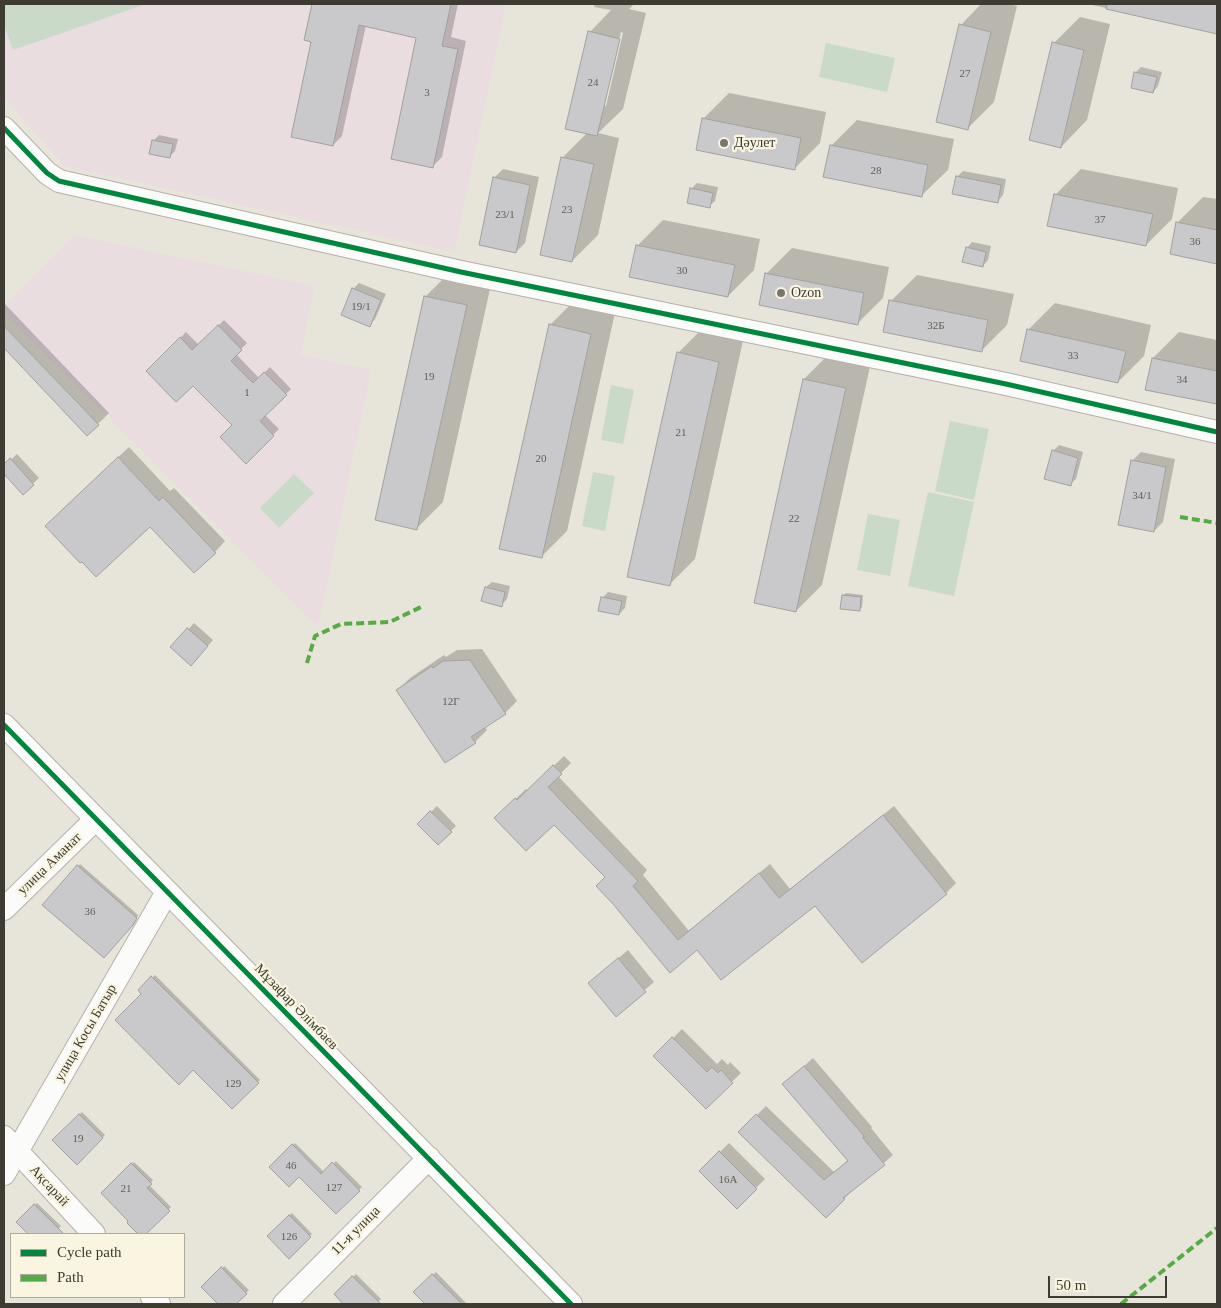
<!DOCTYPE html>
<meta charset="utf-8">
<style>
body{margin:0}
#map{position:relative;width:1221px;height:1308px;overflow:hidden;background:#e7e4d9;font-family:Georgia,serif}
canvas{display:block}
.frame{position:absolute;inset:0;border:5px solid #3d3b32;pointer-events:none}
.legend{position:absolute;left:10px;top:1233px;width:175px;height:65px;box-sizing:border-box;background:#faf5e0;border:1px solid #aeab9a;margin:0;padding:6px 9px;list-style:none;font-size:15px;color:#3d3b32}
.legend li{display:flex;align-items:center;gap:10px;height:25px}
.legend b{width:25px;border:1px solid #aeab9a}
.scale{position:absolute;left:1048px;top:1276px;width:119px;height:22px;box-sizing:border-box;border:2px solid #3d3b32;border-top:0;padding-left:6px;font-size:15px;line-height:18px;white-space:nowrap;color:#3d3b32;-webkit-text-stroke:4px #faf5e0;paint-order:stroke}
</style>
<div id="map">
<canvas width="1221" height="1308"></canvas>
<div class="frame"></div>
<ul class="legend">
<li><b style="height:6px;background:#00873e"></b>Cycle path</li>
<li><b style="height:6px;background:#55ac45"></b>Path</li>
</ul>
<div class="scale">50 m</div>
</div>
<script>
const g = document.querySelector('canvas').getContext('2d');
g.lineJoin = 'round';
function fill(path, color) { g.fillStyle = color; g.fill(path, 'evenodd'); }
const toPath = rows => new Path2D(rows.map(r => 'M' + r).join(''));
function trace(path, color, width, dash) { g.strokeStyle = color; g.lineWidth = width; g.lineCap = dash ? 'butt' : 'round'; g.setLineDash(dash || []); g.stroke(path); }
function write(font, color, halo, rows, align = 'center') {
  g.font = font + ' Georgia,serif'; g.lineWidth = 4.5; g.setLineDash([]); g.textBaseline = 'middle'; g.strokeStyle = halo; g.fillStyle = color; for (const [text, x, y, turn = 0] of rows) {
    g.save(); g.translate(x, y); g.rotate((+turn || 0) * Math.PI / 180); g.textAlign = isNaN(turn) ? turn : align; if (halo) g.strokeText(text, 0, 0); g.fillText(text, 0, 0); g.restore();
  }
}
fill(toPath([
 [4,4,506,4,454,252,65,166,4,98],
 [74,235,314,286,301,355,371,370,318,627,4,313,4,307]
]), '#eadde0');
fill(toPath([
 [4,4,146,4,13,50,4,25],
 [826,43,895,58,887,92,819,77],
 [611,385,634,390,623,444,601,440],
 [950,421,989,429,974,500,935,491],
 [593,472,615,476,605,531,582,526],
 [294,474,314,493,279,528,260,508],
 [928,492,974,502,954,596,908,586],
 [868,514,900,520,890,576,857,570]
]), '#c9dac9');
fill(toPath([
 [313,4,458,4,451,37,466,41,442,157,433,166,418,37,366,25,342,136,333,145,313,41,305,40],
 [595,4,634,4,629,9,646,13,623,109,598,133,619,138,598,235,572,261,542,254,563,157,587,133,590,32,611,10,594,7],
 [621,32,623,33,606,106,603,106],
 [981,4,1008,4,1017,6,994,102,968,128,961,25],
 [1088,4,1217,4,1217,33],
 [1080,17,1110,24,1087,120,1061,147,1054,43],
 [1141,67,1162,72,1158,86,1153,92,1135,73],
 [729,93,826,112,820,143,794,169,703,119],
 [857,120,954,139,948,170,921,196,831,146],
 [159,135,178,139,175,151,169,157,153,141],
 [503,169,539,177,525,243,516,252,494,178],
 [1081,169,1178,188,1172,219,1146,245,1055,195],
 [963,171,1006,179,1003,195,998,201,957,177],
 [697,183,718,187,715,201,709,206,691,189],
 [1203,197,1217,199,1217,262,1171,253,1177,223],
 [663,220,760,239,754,270,728,296,637,246],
 [972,242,991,246,988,260,983,266,967,248],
 [792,248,889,267,883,298,857,324,766,274],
 [451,271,492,280,443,502,417,528,425,297],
 [917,275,1014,294,1007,325,981,351,891,301],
 [359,283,386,294,375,319,370,325,353,289],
 [576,299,616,308,567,531,541,557,550,325],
 [4,303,109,413,88,434,4,346],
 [1055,303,1151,325,1144,356,1118,382,1029,329],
 [224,320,247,343,236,354,259,378,270,367,291,389,265,415,279,429,246,462,233,425,193,384,147,371,186,332,199,345],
 [704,327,744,336,695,559,669,585,678,353],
 [1179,332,1217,340,1217,403,1147,389,1153,358],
 [830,353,871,362,822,585,796,611,804,379],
 [1059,445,1083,452,1076,479,1070,484,1053,451],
 [129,447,170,491,174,488,225,541,215,552,150,526,57,515],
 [1141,452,1175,459,1163,522,1154,531,1132,461],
 [17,454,39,478,23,493,4,472,4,466],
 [492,582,510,586,507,599,501,605,486,587],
 [608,592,627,596,625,608,619,614,602,598],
 [846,593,863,595,862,607,859,610,843,595],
 [194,623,213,640,197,658,172,647],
 [482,649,517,701,505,713,485,727,487,730,475,742,398,690,410,678,444,655,446,657,457,650],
 [564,756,571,763,558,776,647,870,643,875,689,931,770,864,790,889,894,806,956,883,946,893,862,962,815,904,698,948,670,971,606,877,554,823,496,818,526,789,528,791],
 [437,806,456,826,438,843,419,824],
 [80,864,138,915,135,921,44,904],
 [628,950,654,982,616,1015,589,983],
 [155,975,260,1080,232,1107,139,990],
 [682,1029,717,1064,722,1059,728,1065,730,1062,741,1073,706,1107,655,1056],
 [813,1058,872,1127,871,1128,893,1155,853,1190,826,1216,740,1132,766,1106,834,1172,848,1160,784,1084],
 [82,1112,105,1135,77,1163,54,1140],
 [295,1143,324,1172,336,1161,362,1187,336,1213,299,1175,271,1167],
 [729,1143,765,1179,737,1207,701,1171],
 [134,1162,153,1180,149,1185,171,1207,144,1234,140,1234,129,1223,130,1221,102,1193],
 [37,1203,61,1226,53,1234,30,1234,18,1222],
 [292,1213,312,1234,289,1257,269,1236],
 [224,1266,249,1290,235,1304,219,1304,203,1287],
 [436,1272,467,1304,426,1304,415,1292],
 [356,1274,381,1299,376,1304,345,1304,335,1294]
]), '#0003');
const building = toPath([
 [312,4,451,4,442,46,458,49,433,168,391,159,416,38,359,25,333,146,291,137,311,42,304,40,312,4],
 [1107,4,1217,4,1217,34,1106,9,1107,4],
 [959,24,991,32,968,130,936,122,959,24],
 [588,31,620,39,597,136,565,129,588,31],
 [1052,42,1084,50,1061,148,1029,140,1052,42],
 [1134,72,1157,77,1153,93,1131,88,1134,72],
 [702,118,801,138,795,170,696,150,702,118],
 [152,140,173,144,170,158,149,154,152,140],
 [830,145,928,165,922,197,823,177,830,145],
 [561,157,594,164,572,262,540,255,561,157],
 [956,176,1001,185,998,203,952,194,956,176],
 [493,177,530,185,516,253,479,245,493,177],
 [690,188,713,193,710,208,687,203,690,188],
 [1054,194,1153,214,1146,246,1047,226,1054,194],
 [1176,222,1217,230,1217,264,1170,254,1176,222],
 [636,245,735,265,728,297,629,277,636,245],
 [966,247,986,252,983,267,962,262,966,247],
 [765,273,864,293,858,325,759,305,765,273],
 [352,288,381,300,370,327,341,315,352,288],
 [424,296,467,305,417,530,375,520,424,296],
 [889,300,988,320,982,352,883,332,889,300],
 [549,324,591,334,542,558,499,549,549,324],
 [218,325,242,350,231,361,253,383,264,372,287,395,260,421,274,436,246,464,220,437,232,425,193,386,176,402,146,371,180,337,192,350,218,325],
 [4,326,99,425,87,436,4,348,4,326],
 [1027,329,1126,351,1118,383,1020,361,1027,329],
 [677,352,719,362,670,586,627,577,677,352],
 [1152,358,1217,371,1217,404,1145,390,1152,358],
 [803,379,846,388,796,612,754,603,803,379],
 [1052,450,1078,458,1071,486,1044,479,1052,450],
 [118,457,159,501,163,497,216,553,194,573,150,527,96,577,82,562,80,563,45,526,118,457],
 [10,458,34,485,23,495,4,474,4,464,10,458],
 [1131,460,1166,467,1154,532,1118,525,1131,460],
 [485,587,505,592,502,607,481,601,485,587],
 [842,595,861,597,860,611,840,609,842,595],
 [601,597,622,601,619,615,598,611,601,597],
 [187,628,208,646,191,666,170,647,187,628],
 [470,660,506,714,471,737,476,743,445,763,396,690,432,666,433,668,443,661,470,660],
 [553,765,562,774,548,787,638,881,633,886,678,940,759,873,779,898,883,815,947,894,862,963,815,906,721,980,697,950,670,973,613,904,596,886,605,877,554,825,526,851,494,818,515,798,517,800,553,765],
 [430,811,452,832,438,845,417,824,430,811],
 [77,865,137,918,133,925,104,958,42,905,77,865],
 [618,958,646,992,616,1017,588,983,618,958],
 [151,976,259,1083,232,1109,193,1070,179,1085,115,1020,141,994,138,990,151,976],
 [672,1037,707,1072,712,1067,718,1073,721,1070,733,1083,706,1109,653,1056,672,1037],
 [804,1066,864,1136,863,1138,885,1165,843,1198,845,1199,826,1218,738,1132,756,1114,824,1180,848,1161,782,1084,804,1066],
 [79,1114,103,1138,77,1165,52,1140,79,1114],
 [292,1144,321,1174,332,1162,360,1191,336,1214,299,1177,289,1187,269,1167,292,1144],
 [719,1151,757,1189,737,1209,699,1171,719,1151],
 [131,1163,152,1184,147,1188,170,1211,146,1234,138,1234,127,1223,128,1221,101,1193,131,1163],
 [34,1204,64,1234,28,1234,16,1222,34,1204],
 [289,1215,311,1237,289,1259,267,1236,289,1215],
 [221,1267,247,1294,236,1304,218,1304,201,1287,221,1267],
 [432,1274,462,1304,425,1304,413,1292,432,1274],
 [352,1276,381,1304,343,1304,334,1294,352,1276]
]);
fill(building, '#c9c8ca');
trace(building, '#a2a19f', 1);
const minor = toPath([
 [4,128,47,173,59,181,461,272,1006,384,1217,432],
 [4,725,571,1304],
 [4,909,96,819],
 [4,1137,94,1234],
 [4,1174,167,892],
 [152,1297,159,1304],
 [284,1304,429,1158]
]);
trace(minor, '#b4b1a9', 24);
trace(minor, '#fbfbf9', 22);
trace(toPath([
 [1180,517,1217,523],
 [307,663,315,636,341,624,390,622,423,606],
 [1121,1304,1217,1228]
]), '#55ac45', 4, [8, 4]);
trace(toPath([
 [4,128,47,173,59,181,461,272,1006,384,1217,432],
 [4,725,571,1304]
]), '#00873e', 5);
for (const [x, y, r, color] of [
 [724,143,5,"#78766c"],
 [781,293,5,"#78766c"]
]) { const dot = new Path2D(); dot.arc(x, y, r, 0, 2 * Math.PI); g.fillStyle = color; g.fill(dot); trace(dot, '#faf5e0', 2); }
write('11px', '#605e58', null, [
 ["27",965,74],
 ["24",593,83],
 ["3",427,93],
 ["28",876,171],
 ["23",567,210],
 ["23/1",505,215],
 ["37",1100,220],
 ["36",1195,242],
 ["30",682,271],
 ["19/1",361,307],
 ["32Б",936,326],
 ["33",1073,356],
 ["19",429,377],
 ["34",1182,380],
 ["1",247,393],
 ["21",681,433],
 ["20",541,459],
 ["34/1",1142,496],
 ["22",794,519],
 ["12Г",451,702],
 ["36",90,912],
 ["129",233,1084],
 ["19",78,1139],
 ["46",291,1166],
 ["16А",728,1180],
 ["127",334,1188],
 ["21",126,1189],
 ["126",289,1237]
]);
write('14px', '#3d3b32', '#faf5e0', [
 ["Дәулет",734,143],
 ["Ozon",791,293]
], 'left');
write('14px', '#3d3b32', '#faf5e0', [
 ["улица Аманат",50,864,-44],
 ["Мұзафар Әлімбаев",296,1007,46],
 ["улица Косы Батыр",86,1033,-60],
 ["Ақсарай",49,1186,47],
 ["11-я улица",356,1231,-45]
]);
</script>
